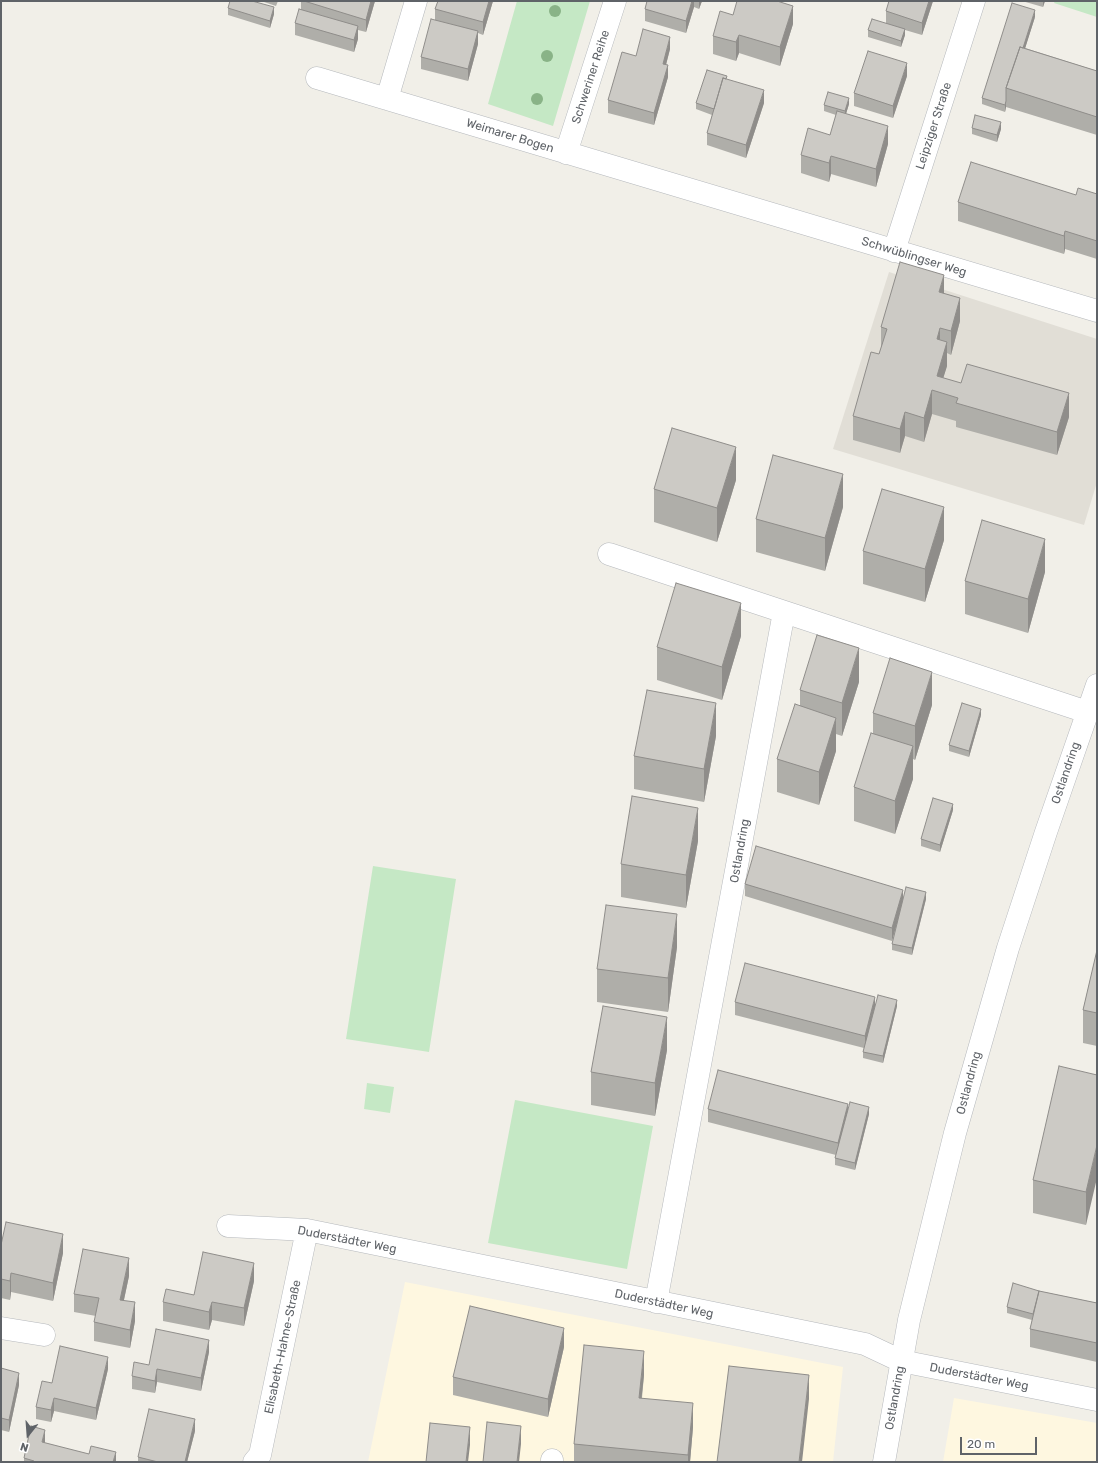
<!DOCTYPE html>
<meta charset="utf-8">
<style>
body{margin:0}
#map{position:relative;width:1098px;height:1463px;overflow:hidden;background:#f1efe8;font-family:Rubik,sans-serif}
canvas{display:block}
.frame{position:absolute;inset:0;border:2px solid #5f6368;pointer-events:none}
.north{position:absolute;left:8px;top:1415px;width:40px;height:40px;-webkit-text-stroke:3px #fff;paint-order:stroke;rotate:197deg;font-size:11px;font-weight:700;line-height:16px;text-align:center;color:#5f6368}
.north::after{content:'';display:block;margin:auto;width:14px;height:18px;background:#5f6368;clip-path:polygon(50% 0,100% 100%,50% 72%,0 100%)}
.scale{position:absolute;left:960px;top:1437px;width:77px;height:18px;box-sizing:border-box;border:2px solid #5f6368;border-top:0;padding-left:5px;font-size:12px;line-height:14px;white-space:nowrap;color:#5f6368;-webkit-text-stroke:3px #fff;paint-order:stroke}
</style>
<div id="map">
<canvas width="1098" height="1463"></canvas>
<div class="frame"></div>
<div class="north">N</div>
<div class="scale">20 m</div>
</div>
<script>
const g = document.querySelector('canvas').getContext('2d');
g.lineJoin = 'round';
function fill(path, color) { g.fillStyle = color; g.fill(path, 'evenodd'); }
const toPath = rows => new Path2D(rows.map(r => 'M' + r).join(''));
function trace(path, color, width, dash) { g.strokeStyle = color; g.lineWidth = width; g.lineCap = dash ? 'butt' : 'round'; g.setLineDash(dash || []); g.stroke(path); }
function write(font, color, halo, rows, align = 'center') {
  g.font = font + ' Rubik,sans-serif'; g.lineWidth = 3.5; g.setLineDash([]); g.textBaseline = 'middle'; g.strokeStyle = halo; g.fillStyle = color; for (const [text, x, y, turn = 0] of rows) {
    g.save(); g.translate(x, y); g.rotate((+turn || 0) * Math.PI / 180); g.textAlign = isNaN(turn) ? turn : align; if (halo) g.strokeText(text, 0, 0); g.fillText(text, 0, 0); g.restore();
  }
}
fill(toPath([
 [405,1282,843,1367,833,1462,368,1462],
 [954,1398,1097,1423,1097,1462,943,1462]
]), '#fef7e0');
fill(toPath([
 [889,272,1097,339,1097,482,1084,525,833,449]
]), '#e1ded6');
fill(toPath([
 [517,1,590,1,553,126,488,104],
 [1055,1,1097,1,1097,17,1054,3],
 [373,866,456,879,429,1052,346,1039],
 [367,1083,394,1087,390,1113,364,1109],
 [515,1100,653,1126,627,1269,488,1243]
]), '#c5e8c5');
const street = toPath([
 [416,1,387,99,1097,311],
 [317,78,387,99],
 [566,153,615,1],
 [894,251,974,1],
 [609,554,1087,712],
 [228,1226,307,1230,865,1344,901,1361,1097,1400],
 [656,1302,784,612],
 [1,1328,44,1335],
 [254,1462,260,1455,307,1230],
 [552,1462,552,1460],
 [884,1462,909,1320,955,1133,1008,948,1046,832,1097,685]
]);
trace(street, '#b5b8bc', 23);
trace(street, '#fff', 22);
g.fillStyle = '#89b387';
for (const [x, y] of [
 [555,11],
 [547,56],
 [537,99]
]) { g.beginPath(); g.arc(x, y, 6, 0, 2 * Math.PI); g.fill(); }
fill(toPath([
 [261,1,278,1,276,6],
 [301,1,375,1,366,32,358,30,358,39,354,52,295,35,295,23,301,10],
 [438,1,493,1,483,35,478,33,478,44,468,81,421,69,421,57,435,20,435,9],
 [647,1,702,1,699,9,694,7,686,33,645,21,645,9],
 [933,1,922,35,905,30,905,35,901,47,868,37,868,30,886,23,886,11],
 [1022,1,1045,1,1043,7],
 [228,8,274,14,270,28,228,15],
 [733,15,793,24,780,66,739,53,736,61,713,54,713,36],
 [1035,17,1025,48,1097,71,1097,135,1006,107,1005,112,982,104,982,98],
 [670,49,666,65,668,77,654,125,608,113,608,100,636,56],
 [907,76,893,118,854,106,854,93],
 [696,103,764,103,746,158,707,145,707,133,712,115,696,109],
 [849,104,846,114,888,144,876,187,831,174,829,182,801,173,801,155,830,135,836,115,824,111,824,105],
 [972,128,1001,129,997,142,972,134],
 [1097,194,1097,259,1065,249,1064,254,958,221,958,202],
 [944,293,960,321,951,355,947,353,947,366,943,378,1069,417,1057,455,956,427,956,421,932,414,924,442,905,436,900,453,853,440,853,416,879,354,881,348,881,327],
 [736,480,717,542,654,522,654,489],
 [843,507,825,571,756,552,756,519],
 [944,540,925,602,863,584,863,551],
 [1045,572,1028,633,965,614,965,581],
 [741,636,722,700,657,680,657,647],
 [859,682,842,736,836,734,836,751,819,805,777,792,777,759,800,706,800,690],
 [932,705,915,760,913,759,913,779,895,834,854,821,854,787,873,733,873,713],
 [981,715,969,757,949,751,949,745],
 [716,736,704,802,634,789,634,756],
 [953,810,940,852,921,846,921,839],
 [698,841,686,908,621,897,621,864],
 [745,884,903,898,926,899,912,955,892,950,892,944,897,923,892,941,745,896],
 [677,947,668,1012,597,1002,597,969],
 [1097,950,1097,1046,1083,1043,1083,1010],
 [735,1002,875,1004,897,1006,883,1063,863,1058,863,1052,864,1048,735,1015],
 [667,1050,655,1116,591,1105,591,1072],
 [1097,1075,1086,1225,1033,1213,1033,1180],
 [708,1109,848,1110,869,1114,855,1170,835,1165,835,1158,836,1155,708,1122],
 [1,1245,63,1253,53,1301,11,1292,10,1300,1,1298],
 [129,1276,124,1300,135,1321,130,1348,94,1341,94,1322,96,1316,74,1312,74,1294],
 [254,1281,244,1326,212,1320,209,1330,163,1321,163,1302],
 [1039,1291,1097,1303,1097,1362,1030,1347,1030,1329,1032,1320,1007,1313,1007,1307],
 [564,1347,548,1417,453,1395,453,1377],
 [209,1352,201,1391,157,1382,155,1393,132,1389,132,1376,149,1365],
 [1,1368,19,1385,9,1432,1,1430],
 [108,1369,96,1420,54,1411,51,1422,36,1419,36,1407,52,1383],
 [644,1375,642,1398,693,1427,690,1462,574,1462,574,1444],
 [195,1431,187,1462,138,1462,138,1457],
 [45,1443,116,1462,24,1462,24,1458]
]), '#afaea9');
fill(toPath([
 [371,1,375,1,366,32,366,20],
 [489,1,493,1,483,35,483,22],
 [692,1,694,1,694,7,686,33,686,21],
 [699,1,702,1,699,9],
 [929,1,933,1,922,35,922,23],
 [1043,1,1045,1,1043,7],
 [793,6,793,24,780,66,780,47],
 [274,7,274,14,270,28,270,21],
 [1035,10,1035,17,1012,90,1010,89],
 [358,26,358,39,354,52,354,40],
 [905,29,905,35,901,47,901,41],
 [478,31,478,44,468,81,468,69],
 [739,35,739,53,736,61,736,42],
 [670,37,670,49,663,76,663,64],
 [907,63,907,76,893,118,893,106],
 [668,65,668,77,654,125,654,113],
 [764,90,764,103,746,158,746,145],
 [849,98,849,104,845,117,845,111],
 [1006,101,1006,107,1005,112,1005,105],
 [1001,122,1001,129,997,142,997,135],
 [888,126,888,144,876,187,876,169],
 [831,156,831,174,829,182,829,163],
 [1065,231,1065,249,1064,254,1064,236],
 [944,275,944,298,939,292],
 [960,298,960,321,951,355,951,331],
 [940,328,940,351,937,339],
 [947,342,947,366,939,392,937,376],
 [932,390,932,414,924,442,924,418],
 [1069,393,1069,417,1057,455,1057,432],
 [905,412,905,436,900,453,900,429],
 [736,447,736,480,717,542,717,508],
 [843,474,843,507,825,571,825,538],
 [944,507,944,540,925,602,925,569],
 [1045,539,1045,572,1028,633,1028,599],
 [741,603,741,636,722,700,722,667],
 [859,648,859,682,842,736,842,703],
 [932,672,932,705,915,760,915,726],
 [716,703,716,736,704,802,704,769],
 [981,709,981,715,969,757,969,751],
 [836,718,836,751,819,805,819,772],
 [913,746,913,779,895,834,895,801],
 [953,804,953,810,940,852,940,845],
 [698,808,698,841,686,908,686,875],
 [903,890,903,902,892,941,892,928],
 [926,892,926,899,912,955,912,948],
 [677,914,677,947,668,1012,668,978],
 [875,997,875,1010,865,1049,865,1036],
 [897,1000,897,1006,883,1063,883,1056],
 [667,1017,667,1050,655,1116,655,1083],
 [848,1104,848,1117,838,1156,838,1143],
 [869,1107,869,1114,855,1170,855,1163],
 [1097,1145,1097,1178,1086,1225,1086,1192],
 [63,1234,63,1253,53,1301,53,1283],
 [129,1258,129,1276,120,1318,120,1300],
 [254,1263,254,1281,244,1326,244,1308],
 [11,1273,11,1292,10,1300,10,1281],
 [135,1302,135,1321,130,1348,130,1330],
 [212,1302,212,1320,209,1330,209,1312],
 [564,1328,564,1347,548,1417,548,1399],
 [209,1340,209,1352,201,1391,201,1378],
 [644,1351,644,1375,639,1421,639,1398],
 [108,1357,108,1369,96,1420,96,1408],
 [157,1369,157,1382,155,1393,155,1381],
 [19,1373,19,1385,9,1432,9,1420],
 [809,1375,809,1399,802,1462,799,1462],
 [54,1398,54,1411,51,1422,51,1410],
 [693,1403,693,1427,690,1462,688,1462,688,1455],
 [195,1419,195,1431,187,1462,185,1462],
 [521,1426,521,1444,519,1462,517,1462],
 [470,1427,470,1445,468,1462,466,1462],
 [45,1430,45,1448,42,1442],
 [116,1452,116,1462,113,1462]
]), '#8f8d8a');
const building = toPath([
 [230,1,252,1,274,7,270,21,228,8,230,1],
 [304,1,371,1,366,20,304,1],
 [438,1,489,1,483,22,435,9,438,1],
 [647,1,692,1,686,21,645,9,647,1],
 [737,1,777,1,793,6,780,47,739,35,736,42,713,36,720,11,733,15,737,1],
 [889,1,929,1,922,23,886,11,889,1],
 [1012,3,1035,10,1023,48,1020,47,1006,88,1006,101,1005,105,982,98,1012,3],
 [299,9,358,26,354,40,295,23,299,9],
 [431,19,478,31,468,69,421,57,431,19],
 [872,19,905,29,901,41,868,30,872,19],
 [643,29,670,37,663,64,668,65,654,113,608,100,622,52,636,56,643,29],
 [1020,47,1097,71,1097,117,1006,88,1020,47],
 [868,51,907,63,893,106,854,93,868,51],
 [707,70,727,76,726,79,723,78,714,109,696,103,707,70],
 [723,78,764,90,746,145,707,133,723,78],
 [828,92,849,98,845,111,824,105,828,92],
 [837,111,888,126,876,169,831,156,829,163,801,155,808,128,830,135,837,111],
 [975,115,1001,122,997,135,972,128,975,115],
 [971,162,1076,195,1078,188,1097,194,1097,241,1065,231,1064,236,958,202,971,162],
 [900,262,944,275,939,292,960,298,951,331,940,328,937,339,947,342,937,376,961,383,967,364,1069,393,1057,432,956,403,958,398,932,390,924,418,905,412,900,429,853,416,871,352,879,354,887,329,881,327,900,262],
 [672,428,736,447,717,508,654,489,672,428],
 [773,455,843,474,825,538,756,519,773,455],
 [882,489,944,507,925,569,863,551,882,489],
 [982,520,1045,539,1028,599,965,581,982,520],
 [676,583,741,603,722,667,657,647,676,583],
 [817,635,859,648,842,703,800,690,817,635],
 [890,658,932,672,915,726,873,713,890,658],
 [647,690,716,703,704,769,634,756,647,690],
 [962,703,981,709,969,751,949,745,962,703],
 [795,704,836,718,819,772,777,759,795,704],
 [871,733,913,746,895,801,854,787,871,733],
 [632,796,698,808,686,875,621,864,632,796],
 [933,798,953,804,940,845,921,839,933,798],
 [756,846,903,890,892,928,745,884,756,846],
 [906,887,926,892,912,948,892,944,906,887],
 [606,905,677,914,668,978,597,969,606,905],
 [1097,950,1097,1013,1083,1010,1097,950],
 [745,963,875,997,865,1036,735,1002,745,963],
 [878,995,897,1000,883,1056,863,1052,878,995],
 [603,1006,667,1017,655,1083,591,1072,603,1006],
 [1059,1066,1097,1075,1097,1145,1086,1192,1033,1180,1059,1066],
 [718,1070,848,1104,838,1143,708,1109,718,1070],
 [850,1102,869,1107,855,1163,835,1158,850,1102],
 [6,1222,63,1234,53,1283,11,1273,10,1281,1,1279,1,1245,6,1222],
 [83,1249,129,1258,120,1300,135,1302,130,1330,94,1322,99,1298,74,1294,83,1249],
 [203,1252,254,1263,244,1308,212,1302,209,1312,163,1302,166,1289,194,1295,203,1252],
 [1013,1283,1039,1291,1033,1314,1007,1307,1013,1283],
 [1039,1291,1097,1303,1097,1343,1030,1329,1039,1291],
 [470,1306,564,1328,548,1399,453,1377,470,1306],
 [156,1329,209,1340,201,1378,157,1369,155,1381,132,1376,134,1362,149,1365,156,1329],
 [584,1345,644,1351,639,1398,693,1403,688,1455,574,1444,584,1345],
 [60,1346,108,1357,96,1408,54,1398,51,1410,36,1407,42,1381,52,1383,60,1346],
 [729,1366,809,1375,799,1462,717,1462,729,1366],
 [1,1368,19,1373,9,1420,1,1418,1,1368],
 [149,1409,195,1419,185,1462,158,1462,138,1457,149,1409],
 [487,1422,521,1426,517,1462,483,1462,487,1422],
 [430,1423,470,1427,466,1462,426,1462,430,1423],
 [31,1426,45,1430,42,1442,89,1454,91,1446,116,1452,113,1462,33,1462,34,1461,24,1458,31,1426]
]);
fill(building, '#cccac5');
trace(building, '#8f8d8a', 1);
write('12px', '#5f6368', '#fff', [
 ["Schweriner Reihe",591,77,-72],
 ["Leipziger Straße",934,126,-72],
 ["Weimarer Bogen",510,136,17],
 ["Schwüblingser Weg",914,257,17],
 ["Ostlandring",1066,773,-71],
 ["Ostlandring",740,851,-80],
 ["Ostlandring",969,1083,-75],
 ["Duderstädter Weg",347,1240,11],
 ["Duderstädter Weg",664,1304,12],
 ["Elisabeth-Hahne-Straße",283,1347,-78],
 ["Duderstädter Weg",979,1377,11],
 ["Ostlandring",895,1398,-80]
]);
</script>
